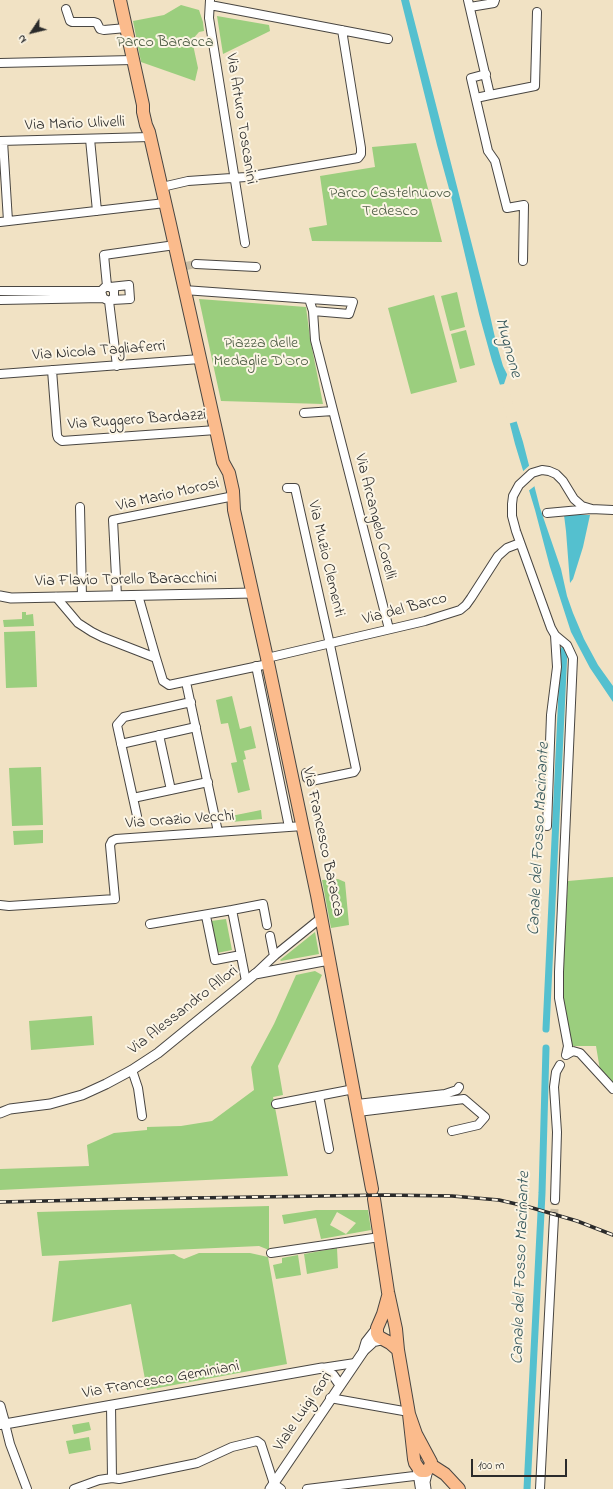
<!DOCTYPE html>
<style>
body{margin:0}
#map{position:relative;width:613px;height:1489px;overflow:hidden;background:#f1e2c4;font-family:"Indie Flower",sans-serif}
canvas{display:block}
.north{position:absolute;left:12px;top:12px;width:40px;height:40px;-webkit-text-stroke:3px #fcf5e5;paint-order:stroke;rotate:235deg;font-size:11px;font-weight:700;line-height:16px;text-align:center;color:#2b2b2b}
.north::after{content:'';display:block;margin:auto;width:14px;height:18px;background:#2b2b2b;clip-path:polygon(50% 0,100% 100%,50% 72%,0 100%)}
.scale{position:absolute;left:471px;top:1459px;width:96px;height:18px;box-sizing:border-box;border:2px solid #2b2b2b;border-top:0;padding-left:5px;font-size:12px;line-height:14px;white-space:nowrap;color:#2b2b2b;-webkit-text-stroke:3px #fcf5e5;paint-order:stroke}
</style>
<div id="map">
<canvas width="613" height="1489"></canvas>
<div class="north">N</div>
<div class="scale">100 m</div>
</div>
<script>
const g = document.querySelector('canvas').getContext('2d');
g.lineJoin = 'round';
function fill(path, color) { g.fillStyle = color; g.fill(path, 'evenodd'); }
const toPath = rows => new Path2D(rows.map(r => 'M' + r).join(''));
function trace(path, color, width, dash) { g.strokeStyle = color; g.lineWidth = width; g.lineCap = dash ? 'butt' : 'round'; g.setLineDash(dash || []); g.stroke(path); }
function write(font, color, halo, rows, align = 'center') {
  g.font = font + ' "Indie Flower",sans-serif'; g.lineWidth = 4; g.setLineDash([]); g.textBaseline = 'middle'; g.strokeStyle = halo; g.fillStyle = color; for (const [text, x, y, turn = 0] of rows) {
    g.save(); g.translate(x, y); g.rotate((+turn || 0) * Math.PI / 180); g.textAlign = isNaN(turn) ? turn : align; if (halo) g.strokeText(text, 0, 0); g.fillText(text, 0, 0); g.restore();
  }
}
fill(toPath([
 [181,5,199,10,203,22,204,31,199,32,192,40,198,68,195,81,141,62,133,21,164,15],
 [217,16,269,25,270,31,223,54],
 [416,143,442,242,312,241,309,228,327,225,320,176,375,167,372,147],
 [457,292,465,327,450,331,441,296],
 [434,295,457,382,411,394,388,308],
 [199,299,306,307,310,338,323,404,221,401],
 [466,330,475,365,460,369,451,334],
 [22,612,26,612,26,615,33,614,34,626,4,627,3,620,22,619],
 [35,631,37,687,6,688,4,632],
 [232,696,240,729,251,726,256,748,244,751,246,759,243,760,250,790,238,793,231,763,237,762,228,723,221,724,216,700],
 [41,767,43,825,12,826,9,768],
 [261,810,262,819,232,822,231,816],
 [43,830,43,843,14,845,13,831],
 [613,877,613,1083,600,1070,596,1046,572,1046,563,1001,562,970,568,881],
 [338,879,345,882,349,925,331,928,322,880],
 [226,919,232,950,217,953,211,921],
 [315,932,319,954,281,961,280,960],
 [315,971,322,975,278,1066,283,1095,273,1097,288,1176,0,1190,0,1169,89,1166,87,1145,114,1133,147,1130,147,1127,181,1126,212,1121,254,1090,251,1067,274,1024,296,975],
 [92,1016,94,1045,31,1050,29,1021],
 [269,1206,269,1250,259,1246,42,1256,37,1212],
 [316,1210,368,1210,371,1230,321,1239,316,1218,284,1224,282,1215],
 [337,1212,356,1223,346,1234,330,1225],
 [337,1248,338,1268,307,1274,304,1254],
 [199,1253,250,1253,268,1257,287,1364,147,1390,131,1304,52,1322,59,1261,174,1254,179,1257,184,1259],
 [298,1255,301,1275,276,1279,273,1265,282,1263,282,1258],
 [89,1422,91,1430,74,1434,72,1425],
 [89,1437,91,1450,69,1454,66,1441]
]), '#9bce7e');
fill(toPath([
 [401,0,409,0,489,311,496,342,503,366,508,376,505,384,523,442,540,508,561,569,567,596,573,613,584,639,598,665,613,686,613,702,590,668,571,632,550,567,535,510,515,444,500,385,492,361,479,314,451,196,437,145],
 [564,515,590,515,583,547,573,579,570,583,566,531]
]), '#54c0cf');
fill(toPath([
 [508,372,510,376,507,384,518,421,508,424,498,385,504,384],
 [531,464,536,485,527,492,521,473]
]), '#f1e2c4');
trace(toPath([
 [546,1029,564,650],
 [527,1489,542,1193,546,1048]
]), '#54c0cf', 7);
trace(toPath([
 [186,266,196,264],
 [554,1217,555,1200]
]), '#c9bda5', 8, [8, 4]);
const minor = toPath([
 [210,0,209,18,245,243],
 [468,0,490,95,476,98],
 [210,5,388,39],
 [470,7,494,3,495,0],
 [66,9,70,21,72,22,94,22,97,23,100,29,104,30,126,28],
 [0,63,133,60],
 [486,74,471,78,488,151,495,161,507,208,524,205,523,261],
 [490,95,535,86,537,12],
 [90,139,97,211],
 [0,141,150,137],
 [3,141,8,221],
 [162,187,188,181,246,177,358,158,361,154,361,148,342,30],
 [0,222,165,203],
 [196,264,256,267],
 [107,286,104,255,175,245],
 [110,287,129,285,130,299,112,300],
 [184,290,353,302,349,314,313,311],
 [0,291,101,291],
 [309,299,313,311,315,340,389,629],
 [0,300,103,298,109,301,114,298,114,290,110,287,105,287,101,291,103,298],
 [109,301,117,366],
 [52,370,57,435,58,438,62,441,216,430],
 [0,374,200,359],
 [304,413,333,411],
 [287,488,295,488,329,640,356,769,354,772,311,781,307,778,306,773],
 [80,507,82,597],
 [547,513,591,509,613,510],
 [138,595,156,658],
 [117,596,113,520,229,497],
 [56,597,78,623,92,632,102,637,156,658,163,681,169,685,268,664],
 [267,658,425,621,460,610,466,605,471,598,498,556,507,548,520,543],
 [256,666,289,827],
 [186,682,218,832],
 [159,735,171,790],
 [121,744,196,727],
 [133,798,208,782],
 [137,816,117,725,124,717,191,702],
 [547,826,551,715,557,667,555,635],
 [0,905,9,906,115,899,110,845,112,841,116,839,303,826],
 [206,916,215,960,241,955],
 [150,924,232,910],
 [270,936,274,956],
 [255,974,274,956,321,918],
 [246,981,232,910,263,904,267,925],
 [566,1055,568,1046,559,998,559,972,573,658,567,645,555,635,551,628,516,531,512,516,512,504,513,496,519,485,532,473,542,470,549,471,556,474,563,481,574,499,582,506,592,509],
 [566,1055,573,1051,580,1053,613,1089],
 [132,1070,138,1088,142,1116],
 [319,1096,329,1149],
 [276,1104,354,1089],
 [357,1104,445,1094,457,1090,459,1087],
 [358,1112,464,1099,485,1117,478,1125,452,1131],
 [555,1200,557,1132,554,1087,556,1072,560,1065],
 [271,1253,380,1237],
 [363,1352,374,1342,383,1340],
 [322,1368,355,1363],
 [330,1398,409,1412],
 [111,1405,112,1478],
 [0,1425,5,1424,10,1444,27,1489],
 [417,1470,420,1489],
 [74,1489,99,1480,112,1478,119,1479,197,1463,232,1447,257,1441,261,1444,274,1484,281,1489],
 [307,1489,414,1476],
 [540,1489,554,1217]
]);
const tertiary = toPath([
 [0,596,11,598,253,593],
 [0,1113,10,1109,50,1104,82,1095,106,1084,132,1070,158,1053,255,974,329,960],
 [0,1406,5,1424,322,1368,333,1375,340,1385],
 [270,1489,363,1352,366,1342,377,1328],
 [426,1489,425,1482,428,1470]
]);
const primary = toPath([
 [120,0,143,105,143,112,146,125,149,132,170,224,216,430,223,462,229,473,233,491,234,510,267,658,317,895,372,1189],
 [374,1199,388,1292,396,1329,398,1350,409,1414,414,1459,415,1463,419,1469,421,1471,426,1471,430,1467,431,1462,416,1434,409,1414],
 [388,1296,383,1314,377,1328,377,1333,379,1337,390,1343,398,1350],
 [431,1465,445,1474,459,1489]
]);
trace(minor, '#494642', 10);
trace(tertiary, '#494642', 11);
trace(primary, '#494642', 14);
trace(minor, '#fff', 8);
trace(tertiary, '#fff', 9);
trace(primary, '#fbbb8c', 12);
const rail = toPath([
 [0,1202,130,1199,385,1195,452,1196,499,1200,529,1207,577,1221,613,1235]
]);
trace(rail, '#2b2b2b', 3.5);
trace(rail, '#fcf5e5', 2, [6]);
write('16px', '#4d5c44', '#fcf5e5', [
 ["Parco Baracca",165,43],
 ["Parco Castelnuovo",390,194],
 ["Tedesco",390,212],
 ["Piazza delle",261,344],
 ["Medaglie D'Oro",261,362]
]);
write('16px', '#2b2b2b', '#fcf5e5', [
 ["Via Arturo Toscanini",240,119,81],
 ["Via Mario Ulivelli",75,125,-2],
 ["Via Nicola Tagliaferri",99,352,-4],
 ["Via Ruggero Bardazzi",137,421,-4],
 ["Via Mario Morosi",168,496,-13],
 ["Via Arcangelo Corelli",374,517,76],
 ["Via Muzio Clementi",325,559,77],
 ["Via Flavio Torello Baracchini",126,581,-1],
 ["Via del Barco",405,610,-15],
 ["Via Orazio Vecchi",180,821,-4],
 ["Via Francesco Baracca",322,842,78],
 ["Via Alessandro Allori",184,1011,-38],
 ["Via Francesco Geminiani",161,1381,-10],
 ["Viale Luigi Gori",304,1412,-56]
]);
write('italic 17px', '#37585c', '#fcf5e5', [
 ["Mugnone",507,348,74],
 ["Canale del Fosso Macinante",540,839,-87],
 ["Canale del Fosso Macinante",522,1268,-88]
]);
</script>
